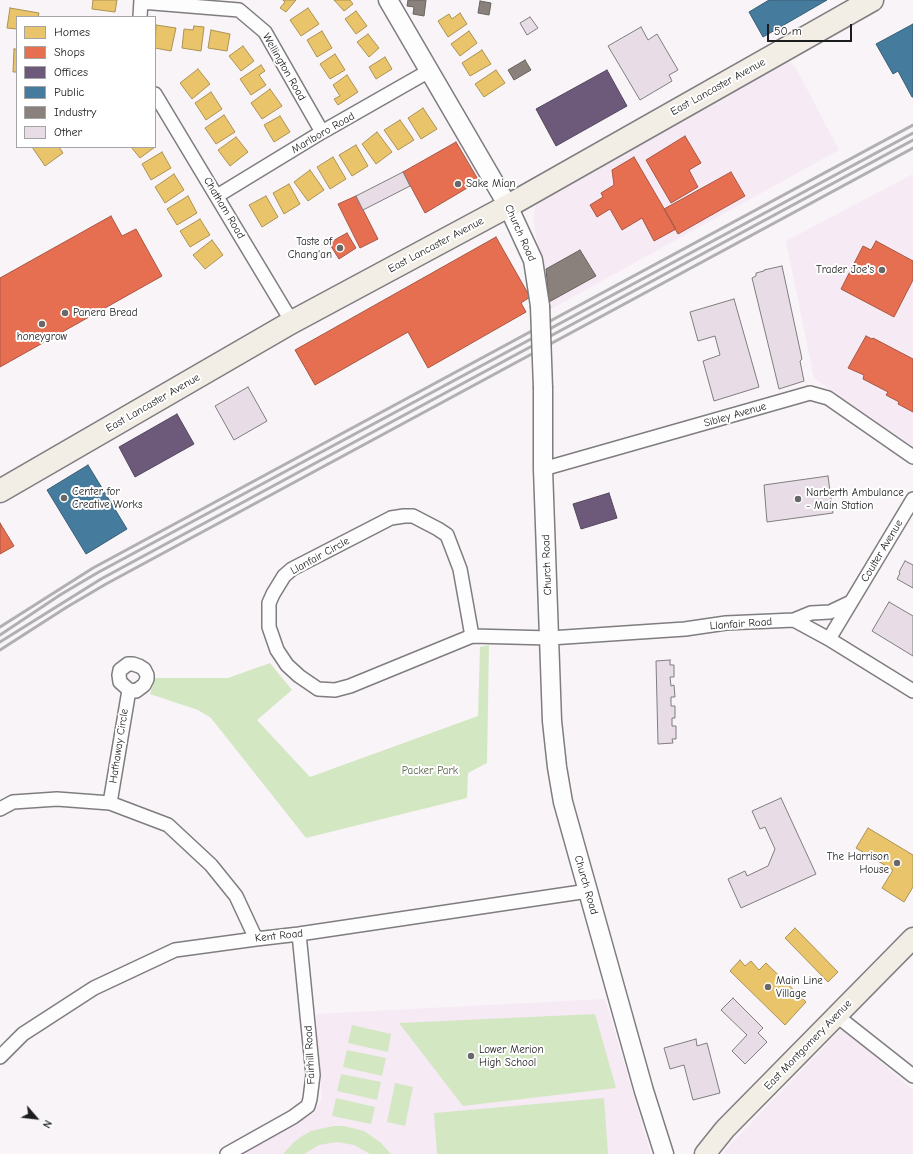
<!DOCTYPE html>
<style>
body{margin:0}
#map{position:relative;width:913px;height:1154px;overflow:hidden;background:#f8f4f8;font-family:"Comic Neue",sans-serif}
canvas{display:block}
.legend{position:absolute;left:16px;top:16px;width:140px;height:132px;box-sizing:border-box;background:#fff;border:1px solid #a4a4a4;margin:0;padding:5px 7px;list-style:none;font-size:12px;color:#1c1c1c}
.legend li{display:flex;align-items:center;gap:8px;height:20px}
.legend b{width:20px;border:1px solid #a4a4a4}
.north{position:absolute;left:16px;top:1098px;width:40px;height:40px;-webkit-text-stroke:3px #fff;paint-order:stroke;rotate:118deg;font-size:11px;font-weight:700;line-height:16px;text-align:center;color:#1c1c1c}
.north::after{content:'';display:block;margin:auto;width:14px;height:18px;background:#1c1c1c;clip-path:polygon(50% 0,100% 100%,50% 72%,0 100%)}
.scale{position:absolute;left:767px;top:24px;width:85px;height:18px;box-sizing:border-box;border:2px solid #1c1c1c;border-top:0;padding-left:5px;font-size:12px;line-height:14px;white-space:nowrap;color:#1c1c1c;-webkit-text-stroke:3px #fff;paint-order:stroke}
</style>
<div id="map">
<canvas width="913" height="1154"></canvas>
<ul class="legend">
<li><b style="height:11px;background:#e9c46a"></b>Homes</li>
<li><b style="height:11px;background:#e76f51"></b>Shops</li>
<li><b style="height:11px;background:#6d597a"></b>Offices</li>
<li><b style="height:11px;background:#457b9d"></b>Public</li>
<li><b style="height:11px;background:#8a817c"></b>Industry</li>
<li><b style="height:11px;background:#e8dde6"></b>Other</li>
</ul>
<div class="north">N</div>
<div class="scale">50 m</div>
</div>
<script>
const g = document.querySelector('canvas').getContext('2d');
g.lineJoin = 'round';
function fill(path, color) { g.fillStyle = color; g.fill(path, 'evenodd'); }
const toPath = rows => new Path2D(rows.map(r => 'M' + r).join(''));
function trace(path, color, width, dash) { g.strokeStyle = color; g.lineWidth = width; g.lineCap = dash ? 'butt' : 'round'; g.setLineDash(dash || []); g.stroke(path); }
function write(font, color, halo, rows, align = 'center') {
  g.font = font + ' "Comic Neue",sans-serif'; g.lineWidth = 4; g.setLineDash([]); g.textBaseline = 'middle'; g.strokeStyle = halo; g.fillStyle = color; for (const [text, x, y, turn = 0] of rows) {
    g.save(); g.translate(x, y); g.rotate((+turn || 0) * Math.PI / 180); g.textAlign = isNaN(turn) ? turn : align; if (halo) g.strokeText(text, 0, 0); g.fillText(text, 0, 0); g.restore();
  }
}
fill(toPath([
 [788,59,797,70,839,150,549,310,533,218,536,205,721,96],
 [913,174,913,450,814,378,786,241],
 [605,999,651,1154,241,1154,314,1113,322,1098,316,1014],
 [842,1028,913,1090,913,1154,723,1154,726,1149]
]), '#f6eaf5');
fill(toPath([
 [489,645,487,763,468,773,467,798,306,838,211,718,198,710,150,694,155,678,228,678,270,663,292,690,257,720,310,777,478,716,480,647],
 [595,1014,616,1088,463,1106,399,1023],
 [352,1025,391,1034,388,1052,348,1043],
 [347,1050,386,1058,382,1076,343,1067],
 [341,1074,381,1082,377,1100,337,1091],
 [395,1083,413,1087,405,1126,387,1122],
 [336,1098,375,1107,371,1124,332,1116],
 [604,1098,608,1154,437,1154,434,1113],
 [333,1126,344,1126,364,1131,380,1142,391,1154,370,1154,354,1145,337,1142,319,1145,304,1154,283,1154,293,1143,302,1136,311,1131]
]), '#d4e7c3');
const homes = toPath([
 [93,0,117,0,115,12,92,9,93,0],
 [283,0,296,0,286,12,280,8,285,2,283,0],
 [334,0,350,0,353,4,344,11,334,0],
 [10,8,39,13,38,17,17,17,17,29,7,28,10,8],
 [308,8,319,24,301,36,290,20,308,8],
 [356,11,367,26,356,34,345,19,356,11],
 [460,13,467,24,448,37,438,21,449,14,452,19,460,13],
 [156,25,176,28,171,51,155,48,156,25],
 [194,26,204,27,201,51,182,48,184,29,193,30,194,26],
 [211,30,230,34,227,51,208,48,211,30],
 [322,31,332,48,317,57,307,40,322,31],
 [469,31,477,43,460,56,451,44,469,31],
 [368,34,379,48,369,57,357,42,368,34],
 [243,46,254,61,241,71,229,56,243,46],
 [14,49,17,49,17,72,13,72,14,49],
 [482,50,491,64,470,76,462,63,482,50],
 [335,54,345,70,330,79,320,64,335,54],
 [385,57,392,69,376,79,369,67,385,57],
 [261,65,265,71,259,75,266,85,251,95,240,79,261,65],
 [198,69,210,84,192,99,180,83,198,69],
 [496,70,505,83,484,97,475,84,496,70],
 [347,75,358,92,338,105,334,99,340,96,333,85,347,75],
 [270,89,282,106,262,119,251,103,270,89],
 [211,92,222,109,206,120,195,103,211,92],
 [423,108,437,129,421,139,408,118,423,108],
 [224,115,235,132,216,144,205,128,224,115],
 [280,116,290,132,274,142,264,125,280,116],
 [400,120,414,140,398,150,384,130,400,120],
 [377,132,392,152,376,164,362,144,377,132],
 [236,137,248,152,230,166,218,150,236,137],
 [356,145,368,166,352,176,339,155,356,145],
 [32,147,59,147,63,153,45,166,32,147],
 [131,147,155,147,140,158,131,147],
 [162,152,171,168,151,180,142,164,162,152],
 [333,157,346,179,330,189,317,167,333,157],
 [310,170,324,190,308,201,294,182,310,170],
 [174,174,184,190,165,203,155,187,174,174],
 [289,184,300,204,284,214,273,193,289,184],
 [188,196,197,213,177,225,167,209,188,196],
 [266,196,278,217,262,227,249,205,266,196],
 [200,219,210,235,190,247,180,231,200,219],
 [212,240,223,255,205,269,193,255,212,240],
 [868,828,913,855,913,887,904,902,882,888,893,870,856,848,868,828],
 [795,928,838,972,828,982,785,938,795,928],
 [740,960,745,966,751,961,759,970,766,963,806,1002,785,1025,730,971,740,960]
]);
fill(homes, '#e9c46a');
trace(homes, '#ac9253', 1);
const shops = toPath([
 [685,136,701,163,689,170,698,187,671,203,646,160,685,136],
 [456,142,479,181,425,213,403,172,456,142],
 [634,157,676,229,654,241,642,218,622,230,610,209,597,217,590,205,603,197,601,193,614,185,612,170,634,157],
 [731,172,745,196,678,234,664,209,731,172],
 [356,196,378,239,360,248,338,204,356,196],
 [111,216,122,236,136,229,162,276,0,367,0,278,111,216],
 [347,233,356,248,339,259,329,243,347,233],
 [496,237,530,297,521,303,526,312,428,368,408,332,315,385,295,350,496,237],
 [876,241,913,261,913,280,894,317,841,289,863,246,871,250,876,241],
 [866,336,872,339,873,338,913,359,913,412,898,404,899,402,886,395,888,392,863,379,864,375,848,368,866,336],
 [0,523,14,546,0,554,0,523]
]);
fill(shops, '#e76f51');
trace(shops, '#aa5641', 1);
const offices = toPath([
 [607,70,627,106,556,146,536,109,607,70],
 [177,414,194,444,135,477,119,447,177,414],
 [609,493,617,518,581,529,573,504,609,493]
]);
fill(offices, '#6d597a');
trace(offices, '#55475e', 1);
const public = toPath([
 [769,0,827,0,763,37,749,12,769,0],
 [913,24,913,97,912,97,898,71,893,74,876,44,913,24],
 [88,465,127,529,86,554,47,490,88,465]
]);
fill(public, '#457b9d');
trace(public, '#395e76', 1);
const industry = toPath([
 [408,0,426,0,424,16,413,14,414,7,407,6,408,0],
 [480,1,491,3,489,15,478,13,480,1],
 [525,60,531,70,514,80,508,70,525,60],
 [580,250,596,276,549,302,546,269,580,250]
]);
fill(industry, '#8a817c');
trace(industry, '#69635f', 1);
const building = toPath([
 [530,17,538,28,527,35,520,23,530,17],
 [641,27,648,40,657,34,678,70,669,75,672,81,640,100,608,46,641,27],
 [403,172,410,186,363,210,356,196,403,172],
 [782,266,802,359,800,361,804,381,779,389,752,278,756,276,756,273,764,271,764,270,782,266],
 [734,299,759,387,714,401,703,361,720,355,715,336,698,341,690,312,734,299],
 [248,387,267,421,234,440,215,406,248,387],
 [828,476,833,513,767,522,764,485,828,476],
 [905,561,913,565,913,588,897,579,900,573,899,572,905,561],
 [889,602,913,616,913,656,872,631,889,602],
 [670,660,670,665,674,665,674,677,670,677,671,686,674,685,675,697,671,697,671,706,675,706,675,718,672,718,672,726,676,726,676,739,672,739,673,743,658,744,656,661,670,660],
 [781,798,816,874,741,908,728,879,745,871,747,876,768,866,775,849,765,827,760,829,752,811,781,798],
 [733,998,763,1028,758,1033,767,1042,745,1064,732,1051,747,1035,721,1010,733,998],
 [696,1039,697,1046,707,1043,720,1093,693,1100,684,1065,670,1069,664,1048,696,1039]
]);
fill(building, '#e8dde6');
trace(building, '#7f7d7f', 1);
const street = toPath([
 [141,2,239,10,265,32,322,132],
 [140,17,141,0],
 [155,94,292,322],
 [217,196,322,132,429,71],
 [543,469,810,393,828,398,913,457],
 [404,516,413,516,438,529,447,535,460,569,472,636,350,686,335,690,318,689,299,676,287,665,277,650,269,627,269,603,273,594,284,576,292,569,391,518,404,516],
 [794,620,811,613,830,612,851,602],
 [472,636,550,638,685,629,726,623,794,620,829,639,913,691],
 [829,639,913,499],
 [128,664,133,664,139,666,144,669,147,675,147,679,144,685,136,691,129,690,120,682,119,675,120,670,128,664],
 [110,803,129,690],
 [0,809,13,802,57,799,110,803,168,825,211,865,236,896,256,939],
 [837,1016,913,1076],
 [0,1057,23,1034,94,988,175,950,256,939,299,934,588,891],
 [227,1154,293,1117,308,1106,310,1099,313,1075,299,934]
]);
const secondary = toPath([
 [388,0,508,206,533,260,540,306],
 [543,388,543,469,552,721,557,767,563,802,644,1091,664,1154]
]);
const primary = toPath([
 [705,1154,725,1129,913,938]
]);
const highway = toPath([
 [0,491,292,322,508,206,872,0]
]);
trace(street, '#7f7d7f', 16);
trace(secondary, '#7f7d7f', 21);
trace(primary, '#7f7d7f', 23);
trace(highway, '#7f7d7f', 25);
trace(street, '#fefdfe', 13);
trace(secondary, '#fefdfe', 18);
trace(primary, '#f2ede5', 20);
trace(highway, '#f2ede5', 22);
trace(toPath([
 [0,627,93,568,913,125],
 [0,635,60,595,97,573,913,133],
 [0,642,101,579,913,140],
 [0,650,67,607,106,584,913,148]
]), '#b1b0b1', 3);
const secondaryBridge = toPath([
 [540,306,543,388]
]);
trace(secondaryBridge, '#7f7d7f', 21, []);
trace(secondaryBridge, '#fefdfe', 18);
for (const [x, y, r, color] of [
 [458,184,4,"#696869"],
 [340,248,4,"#696869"],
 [882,270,4,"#696869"],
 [65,313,4,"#696869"],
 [42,324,4,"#696869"],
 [64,498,4,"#696869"],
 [798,499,4,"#696869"],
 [897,863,4,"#696869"],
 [768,987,4,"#696869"],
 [471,1056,4,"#696869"]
]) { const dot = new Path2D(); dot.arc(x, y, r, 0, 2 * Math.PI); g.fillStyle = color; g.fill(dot); trace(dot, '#fff', 1.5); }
write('11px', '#1c1c1c', '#fff', [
 ["Wellington Road",284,67,60],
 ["East Lancaster Avenue",718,87,-29],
 ["Marlboro Road",323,133,-30],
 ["Chatham Road",224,208,59],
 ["Church Road",520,233,66],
 ["East Lancaster Avenue",436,245,-28],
 ["East Lancaster Avenue",153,403,-30],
 ["Sibley Avenue",735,415,-16],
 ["Coulter Avenue",882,551,-59],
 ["Llanfair Circle",320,556,-29],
 ["Church Road",547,565,-92],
 ["Llanfair Road",741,624,-4],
 ["Hathaway Circle",119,746,-81],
 ["Church Road",586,885,74],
 ["Kent Road",279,936,-6],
 ["East Montgomery Avenue",808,1045,-46],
 ["Fairhill Road",310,1055,-93]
]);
write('11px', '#1c1c1c', '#fff', [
 ["Sake Mian",466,184],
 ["Taste of",332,242,"right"],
 ["Chang'an",332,255,"right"],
 ["Trader Joe's",874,270,"right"],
 ["Panera Bread",73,313],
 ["honeygrow",42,337,"center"],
 ["Center for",72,492],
 ["Creative Works",72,505],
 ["Narberth Ambulance",806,493],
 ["- Main Station",806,506],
 ["The Harrison",889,857,"right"],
 ["House",889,870,"right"],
 ["Main Line",776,981],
 ["Village",776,994],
 ["Lower Merion",479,1050],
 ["High School",479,1063]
], 'left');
write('11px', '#525f47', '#fff', [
 ["Packer Park",430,771]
]);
</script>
